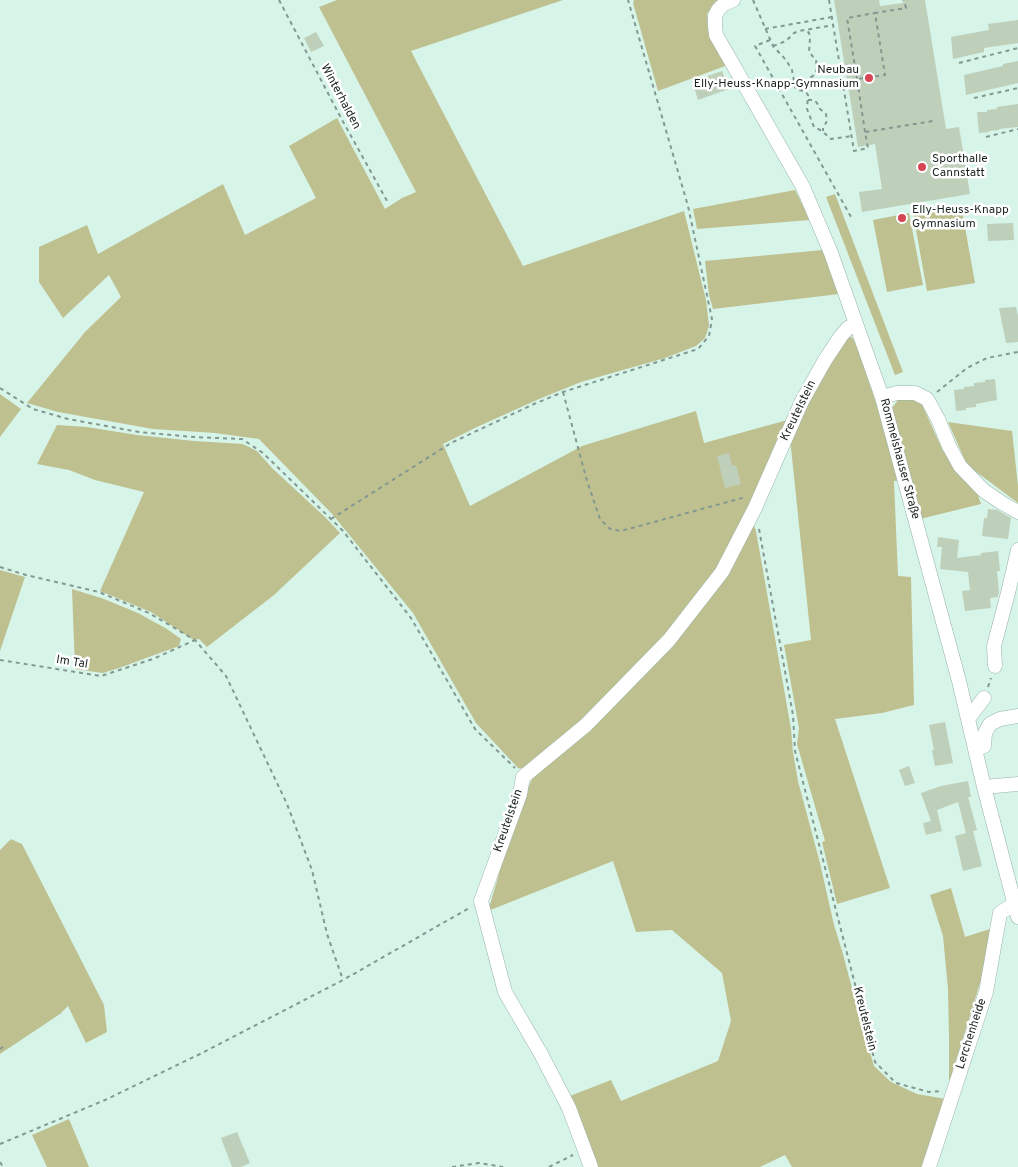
<!DOCTYPE html>
<meta charset="utf-8">
<style>
body{margin:0}
canvas{display:block;background:#d7f4e9}
</style>
<canvas width="1018" height="1167"></canvas>
<script>
const g = document.querySelector('canvas').getContext('2d');
g.lineJoin = 'round';
function fill(path, color) { g.fillStyle = color; g.fill(path, 'evenodd'); }
const toPath = rows => new Path2D(rows.map(r => 'M' + r).join(''));
function trace(path, color, width, dash) { g.strokeStyle = color; g.lineWidth = width; g.lineCap = dash ? 'butt' : 'round'; g.setLineDash(dash || []); g.stroke(path); }
function write(font, color, halo, rows, align = 'center') {
  g.font = font + ' Overpass,sans-serif'; g.lineWidth = 5; g.setLineDash([]); g.textBaseline = 'middle'; g.strokeStyle = halo; g.fillStyle = color; for (const [text, x, y, turn = 0] of rows) {
    g.save(); g.translate(x, y); g.rotate((+turn || 0) * Math.PI / 180); g.textAlign = isNaN(turn) ? turn : align; if (halo) g.strokeText(text, 0, 0); g.fillText(text, 0, 0); g.restore();
  }
}
fill(toPath([
 [337,0,563,0,411,51,523,266,684,211,706,300,709,326,705,338,696,346,665,358,581,382,539,399,477,427,443,444,470,506,582,446,696,411,704,443,791,419,745,523,713,577,681,622,577,729,530,770,518,768,476,723,413,613,333,515,259,439,215,433,153,429,58,412,27,403,85,332,121,297,109,275,63,318,39,282,39,247,87,225,98,254,223,184,245,235,316,198,289,146,337,118,385,209,402,198,416,192,319,7],
 [634,0,719,0,715,2,707,14,708,31,728,65,658,91,633,3],
 [795,190,810,220,697,229,693,209],
 [835,194,903,372,895,375,826,197],
 [961,205,975,283,927,291,913,213],
 [909,213,923,285,887,292,873,220],
 [823,250,839,294,713,309,709,295,705,261],
 [852,337,857,346,879,412,899,481,894,481,898,576,911,577,914,705,882,713,835,719,890,888,837,904,822,842,825,841,797,744,799,728,784,645,811,640,790,438,844,338],
 [0,394,21,409,0,437],
 [898,400,920,400,943,451,978,495,981,504,920,519,892,408],
 [948,422,1012,431,1018,486,1018,503,967,465],
 [57,425,87,427,137,435,194,441,243,444,257,451,272,468,326,518,340,533,274,595,207,647,199,639,194,640,189,637,151,612,100,591,144,492,95,480,69,470,37,464],
 [753,523,756,531,784,689,791,729,793,752,798,781,820,863,834,925,843,954,859,1015,874,1066,891,1082,917,1094,946,1099,921,1167,792,1167,785,1155,760,1167,597,1167,570,1096,611,1080,621,1101,718,1061,731,1021,722,973,672,930,636,932,613,861,488,911,497,881,504,850,518,811,536,770,628,691],
 [0,570,25,577,0,651],
 [72,589,104,599,138,613,167,629,181,639,179,646,119,668,103,673,75,669],
 [11,839,22,844,104,1005,107,1032,86,1043,68,1006,60,1014,0,1054,0,850],
 [951,888,965,937,990,929,981,980,949,1083,949,1037,948,989,943,936,930,895],
 [69,1119,89,1167,47,1167,32,1135]
]), '#bfc090');
fill(toPath([
 [834,0,879,0,880,6,903,3,902,0,925,0,946,129,959,127,970,194,862,212,859,192,882,189,875,144,858,147],
 [1018,20,1018,43,984,48,984,52,953,59,951,37,989,30,988,24],
 [316,32,324,46,311,52,304,38],
 [1018,61,1018,83,966,95,964,75,1003,66,1003,64],
 [722,71,729,89,698,100,692,81],
 [1018,104,1018,127,999,129,999,130,989,131,989,132,979,133,977,112,987,112,987,110,997,109,997,107],
 [1013,223,1014,240,988,241,987,224],
 [1016,307,1018,316,1018,342,1006,343,999,308],
 [995,379,997,400,976,404,976,407,966,408,966,410,956,411,954,390,964,389,964,387,974,386,974,383,985,382,985,380],
 [729,453,732,466,736,465,741,484,725,488,717,456],
 [988,509,997,510,1011,518,1008,539,982,536,984,518,987,518],
 [938,537,959,540,957,558,981,555,981,553,998,551,1000,571,997,571,999,592,998,597,990,598,991,608,965,611,962,591,970,590,968,572,940,569,942,547,937,547],
 [945,722,953,763,935,766,932,750,934,750,929,725],
 [909,766,915,783,905,786,899,770],
 [968,781,971,797,968,797,977,830,973,831,982,866,963,871,955,836,966,833,958,802,937,810,942,831,926,835,923,823,931,821,921,793,941,786],
 [237,1132,250,1163,241,1167,232,1167,221,1138]
]), '#becfba');
const minor = toPath([
 [733,0,724,4,718,10,715,16,715,26,716,35,803,187,831,253,882,397,959,681,984,787,1018,917],
 [882,397,897,393,915,393,927,399,938,419,949,446,960,466,983,490,1002,503,1018,512],
 [995,666,994,646,1008,593,1018,550],
 [968,719,984,698],
 [975,749,984,746,985,733,990,724,1000,719,1018,716],
 [984,787,1018,784],
 [591,1167,569,1108,541,1054,505,992,481,901,520,794,523,777,586,725,669,640,722,572,755,508,802,401,825,360,841,336,848,328,856,324],
 [929,1167,986,992,1000,913,1014,904]
]);
trace(minor, '#98b4a9', 15);
trace(toPath([
 [279,0,341,118,387,201],
 [753,0,773,46,786,60,792,70,795,87,797,90,805,91,808,95,807,109,814,127,822,131,831,139,852,136],
 [829,0,854,151,868,148,865,132,933,121],
 [765,29,832,17],
 [770,40,755,46,851,217],
 [773,46,786,41,794,33,799,31,834,25],
 [959,63,1018,48],
 [857,79,847,18,875,13],
 [802,90,806,86,806,83,809,78,813,76,817,69,816,60,809,52,810,38,809,33,806,30],
 [974,98,1018,88],
 [808,100,814,100,817,103,820,109,826,114,827,121,823,128,823,131],
 [865,132,857,79,885,75,875,13,906,8,904,0],
 [986,137,1018,129],
 [0,388,33,409,68,419,139,432,193,437,242,439,263,453,331,519,343,531,411,618,475,729,515,768],
 [563,392,587,481,600,519,610,529,621,531,746,497],
 [937,392,967,368,987,358,1018,352],
 [331,519,451,443,534,404,563,392,698,349,709,336,712,319,688,206,628,0],
 [759,529,793,715,795,751,875,1062,896,1083,929,1092,942,1091],
 [0,567,26,575,99,592,149,613,195,640,226,676,287,804,312,870,327,934,343,980],
 [0,660,101,676,153,659,195,640],
 [988,687,991,678],
 [0,1049,3,1047],
 [0,1144,105,1100,200,1054,343,980,471,907],
 [0,1162,3,1167],
 [452,1167,479,1163,503,1167],
 [549,1167,573,1155]
]), '#839890', 2, [4, 4]);
trace(minor, '#fff', 14);
for (const [x, y, r, color] of [
 [869,78,5,"#d64554"],
 [922,167,5,"#d64554"],
 [902,218,5,"#d64554"]
]) { const dot = new Path2D(); dot.arc(x, y, r, 0, 2 * Math.PI); g.fillStyle = color; g.fill(dot); trace(dot, '#fff', 2); }
write('12px', '#192420', '#fff', [
 ["Neubau",859,71,"right"],
 ["Elly-Heuss-Knapp-Gymnasium",859,85,"right"],
 ["Sporthalle",932,160],
 ["Cannstatt",932,174],
 ["Elly-Heuss-Knapp",912,211],
 ["Gymnasium",912,225]
], 'left');
write('12px', '#192420', '#fff', [
 ["Winterhalden",340,97,62],
 ["Kreutelstein",799,411,-64],
 ["Rommelshauser Straße",899,459,75],
 ["Im Tal",72,663,9],
 ["Kreutelstein",509,821,-71],
 ["Kreutelstein",864,1019,76],
 ["Lerchenheide",972,1034,-72]
]);
</script>
